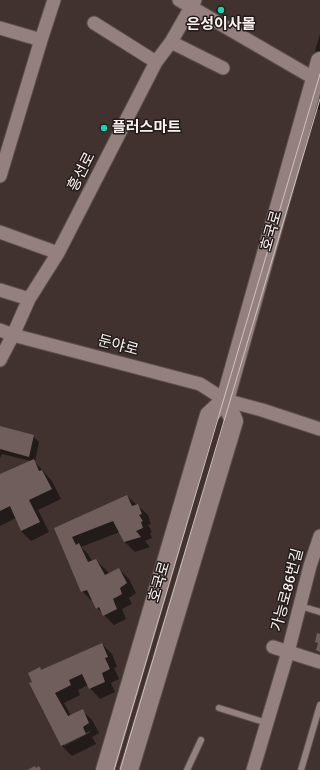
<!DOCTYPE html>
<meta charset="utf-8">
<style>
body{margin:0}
canvas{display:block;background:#41322f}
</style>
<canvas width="320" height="770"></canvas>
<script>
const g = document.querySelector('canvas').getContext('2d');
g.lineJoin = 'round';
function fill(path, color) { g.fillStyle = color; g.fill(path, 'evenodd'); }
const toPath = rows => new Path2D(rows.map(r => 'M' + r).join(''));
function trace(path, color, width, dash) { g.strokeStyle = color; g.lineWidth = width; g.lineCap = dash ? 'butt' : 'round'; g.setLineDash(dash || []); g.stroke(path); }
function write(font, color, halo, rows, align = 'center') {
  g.font = font + ' Signika,"Noto Sans KR",sans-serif'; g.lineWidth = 3; g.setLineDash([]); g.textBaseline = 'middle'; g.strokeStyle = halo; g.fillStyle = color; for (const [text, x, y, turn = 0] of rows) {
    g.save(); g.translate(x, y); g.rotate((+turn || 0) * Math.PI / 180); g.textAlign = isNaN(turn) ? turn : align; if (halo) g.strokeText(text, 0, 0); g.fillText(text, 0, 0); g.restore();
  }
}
fill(toPath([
 [320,34,320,110,307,106,301,100],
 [0,427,33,436,39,442,35,462,52,481,61,499,38,510,49,532,31,541,21,531,16,518,0,526,0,476,31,461,2,454,0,458],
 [127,496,148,515,151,524,148,525,152,532,150,533,152,538,145,541,150,547,135,552,125,542,120,532,81,547,88,554,92,561,96,560,106,570,109,574,119,569,129,579,136,593,129,598,132,604,122,609,126,619,114,625,97,608,93,601,92,601,82,591,55,528],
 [102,644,112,654,117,667,114,668,119,679,111,683,115,692,100,699,90,688,88,685,78,690,80,695,64,703,71,716,82,710,92,720,99,733,92,737,96,744,72,756,62,746,30,684,34,683,41,671],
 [90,731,91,732,64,746,64,743]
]), '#0007');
fill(toPath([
 [0,426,34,435,29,457,0,449],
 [34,459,39,471,42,470,52,489,29,500,40,522,21,531,10,506,0,511,0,474],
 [127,495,132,506,138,504,142,514,139,515,143,521,141,522,143,528,136,531,141,537,124,542,113,521,72,537,76,545,79,543,88,562,96,559,105,575,119,568,127,583,120,588,122,594,113,599,117,609,103,616,99,607,96,609,87,590,81,592,54,528],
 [317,633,320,634,320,652,316,650,318,643,315,642],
 [102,643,108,657,105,658,110,669,102,673,105,682,89,689,82,674,69,680,71,685,55,693,68,716,83,709,89,723,83,727,86,734,61,746,29,683,32,682,28,673,40,667,41,670],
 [35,766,36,768,39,766,41,770,27,770]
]), '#6f5e5b');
const lane = toPath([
 [300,606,320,612],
 [219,708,267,723],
 [187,770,201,740],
 [301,770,320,705]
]);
const street = toPath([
 [179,0,315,79],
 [94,23,156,62],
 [0,28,41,40],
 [171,42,223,68],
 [0,176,41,40,54,0],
 [0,232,58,253],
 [0,290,29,299],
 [0,330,13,335,200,384,225,400,262,410,320,429],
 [0,360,13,335,29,299,58,253,156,62,171,42,195,0],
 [273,647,320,662],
 [253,770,288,652,310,566,320,536]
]);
const secondary = toPath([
 [105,770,209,415,225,400,320,61],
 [129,770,234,421,225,400]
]);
trace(lane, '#5b4e4b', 8);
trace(street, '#5b4e4b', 15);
trace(secondary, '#5b4e4b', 20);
trace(lane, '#94817f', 6);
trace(street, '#94817f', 13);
trace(secondary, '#94817f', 18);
trace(toPath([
 [114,770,320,74],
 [120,770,320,99]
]), '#cfc3c1', 1);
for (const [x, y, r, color] of [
 [221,10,4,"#12d5b4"],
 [104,128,4,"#12d5b4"]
]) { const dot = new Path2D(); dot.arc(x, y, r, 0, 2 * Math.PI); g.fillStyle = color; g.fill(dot); trace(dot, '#231c1b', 1.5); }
write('bold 15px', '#fcf2f0', '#231c1b', [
 ["은성이사몰",221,25],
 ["플러스마트",112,128,"left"]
]);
write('15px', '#fcf2f0', '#231c1b', [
 ["흥선로",82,172,-63],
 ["호국로",272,231,-74],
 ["둔야로",118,346,15],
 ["호국로",160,582,-74],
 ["가능로86번길",288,590,-75]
]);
</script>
